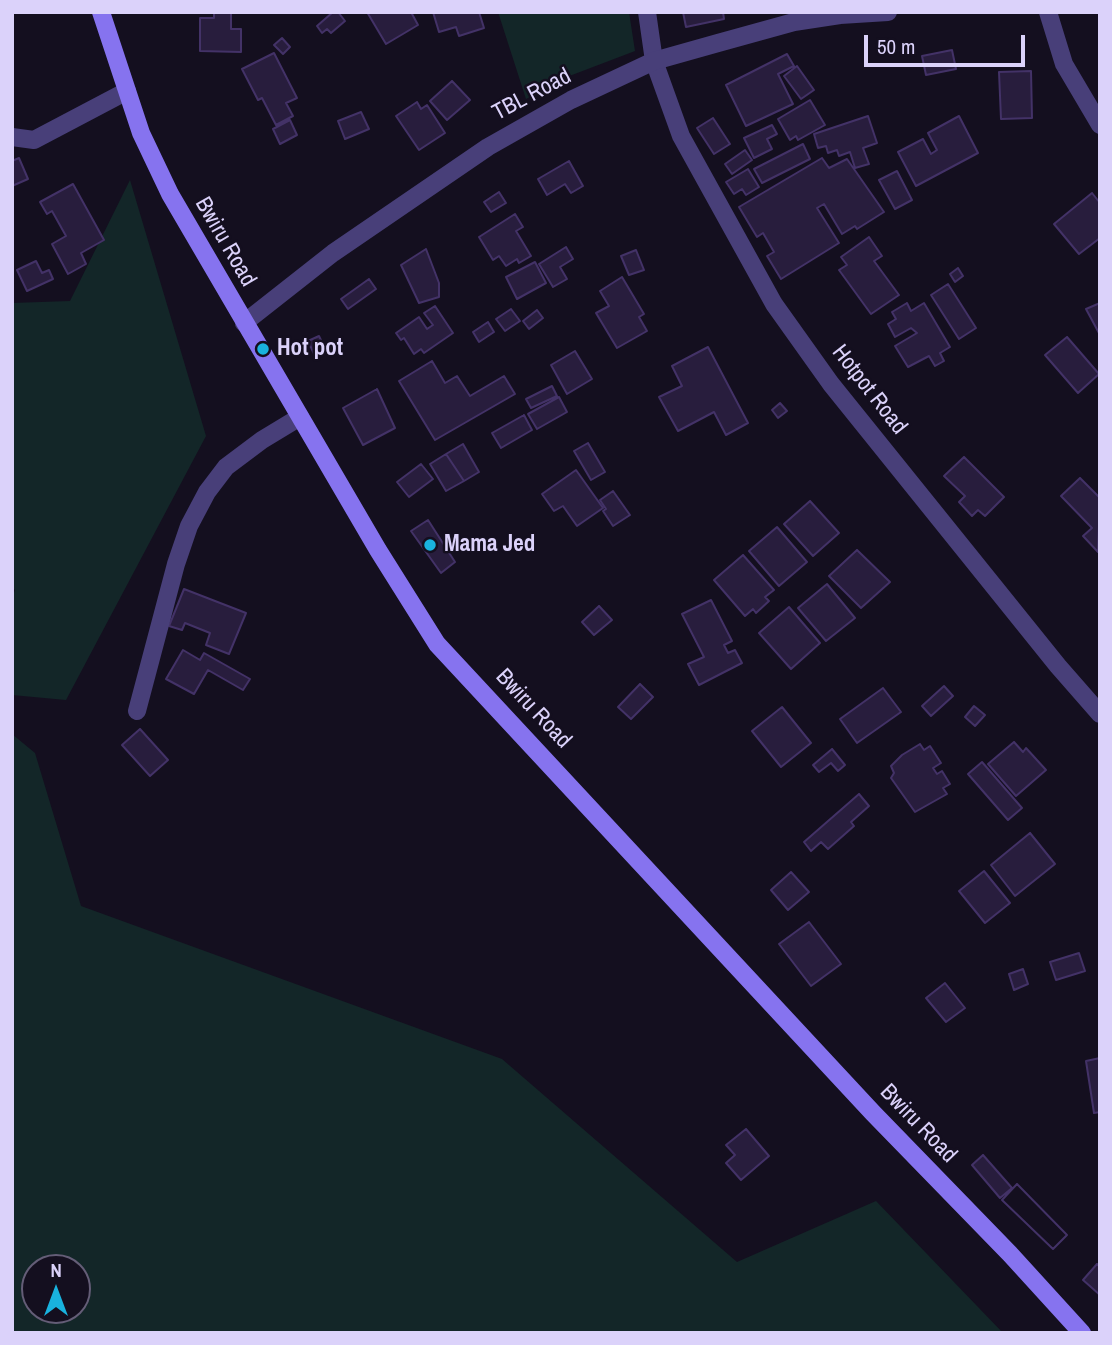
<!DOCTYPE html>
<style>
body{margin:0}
#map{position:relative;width:1112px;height:1345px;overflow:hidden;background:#140f1f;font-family:"Archivo Narrow",sans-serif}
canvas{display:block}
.frame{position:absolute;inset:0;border:14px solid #dbd2fa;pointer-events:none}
.north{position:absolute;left:21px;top:1254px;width:70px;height:70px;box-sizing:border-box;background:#140f1f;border:2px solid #645d77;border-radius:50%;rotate:0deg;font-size:19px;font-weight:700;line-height:28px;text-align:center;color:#dbd2fa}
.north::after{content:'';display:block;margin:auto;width:24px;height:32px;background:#19b2de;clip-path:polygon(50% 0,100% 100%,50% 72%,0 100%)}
.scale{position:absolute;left:864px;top:35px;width:161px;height:32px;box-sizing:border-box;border:4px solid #dbd2fa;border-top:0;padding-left:9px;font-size:21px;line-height:24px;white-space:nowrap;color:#dbd2fa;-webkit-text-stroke:5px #140f1f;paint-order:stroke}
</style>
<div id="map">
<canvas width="1112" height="1345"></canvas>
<div class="frame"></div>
<div class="north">N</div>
<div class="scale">50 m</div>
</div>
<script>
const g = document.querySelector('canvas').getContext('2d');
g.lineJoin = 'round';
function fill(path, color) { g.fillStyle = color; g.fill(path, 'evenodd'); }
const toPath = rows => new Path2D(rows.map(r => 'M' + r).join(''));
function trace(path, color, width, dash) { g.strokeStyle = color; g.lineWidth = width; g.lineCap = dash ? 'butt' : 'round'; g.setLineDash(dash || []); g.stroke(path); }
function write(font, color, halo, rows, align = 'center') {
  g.font = font + ' "Archivo Narrow",sans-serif'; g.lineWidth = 5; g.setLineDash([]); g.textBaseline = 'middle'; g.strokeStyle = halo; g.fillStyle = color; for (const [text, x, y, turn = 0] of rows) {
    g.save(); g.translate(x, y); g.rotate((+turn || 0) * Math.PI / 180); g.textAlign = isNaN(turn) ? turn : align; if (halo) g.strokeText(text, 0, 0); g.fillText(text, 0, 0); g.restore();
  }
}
fill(toPath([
 [498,12,629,12,635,51,572,75,526,99],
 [130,180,206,436,66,700,12,695,12,598,15,590,12,587,12,303,70,301],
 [12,734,35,753,81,906,502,1059,737,1262,876,1201,1003,1333,12,1333],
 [35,1268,77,1268,77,1310,35,1310]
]), '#132628');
const building = toPath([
 [214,12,231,12,231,29,241,29,241,52,200,51,200,18,214,18,214,12],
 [333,12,338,12,345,21,331,33,327,29,322,33,317,26,333,12],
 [367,12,411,12,418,25,386,44,367,12],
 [433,12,479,12,484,28,459,36,456,27,439,32,433,12],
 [683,12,723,12,724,19,686,27,683,12],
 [282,38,290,47,283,54,274,45,282,38],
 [952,50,956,69,926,75,922,56,952,50],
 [274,53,297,98,286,103,293,116,276,125,262,98,258,100,242,69,274,53],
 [787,54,794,66,778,74,793,104,746,126,726,85,787,54],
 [797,66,814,90,801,99,784,76,797,66],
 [1031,71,1032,118,1001,119,999,72,1031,71],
 [452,81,470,100,447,120,430,101,452,81],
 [810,100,825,125,798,140,796,136,790,140,778,119,810,100],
 [417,102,421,109,427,105,445,133,419,150,396,116,417,102],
 [361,112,369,129,345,139,338,121,361,112],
 [868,116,877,143,863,148,869,164,855,168,850,152,839,156,837,150,828,153,826,146,818,148,814,134,868,116],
 [959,116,978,153,916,186,898,152,923,139,931,154,937,150,928,133,959,116],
 [713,118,730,144,714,154,697,128,713,118],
 [290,120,297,135,280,144,273,129,290,120],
 [772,125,777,134,767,139,772,149,754,158,744,138,772,125],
 [803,144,810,159,762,183,754,169,803,144],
 [745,150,752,160,732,174,725,164,745,150],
 [19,158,28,179,12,186,12,161,19,158],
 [822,158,829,168,847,159,884,212,857,229,855,226,842,234,824,204,817,208,839,243,781,279,767,256,774,252,763,233,757,237,739,207,822,158],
 [569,161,583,186,571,193,565,184,547,195,538,179,569,161],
 [748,169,759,187,746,195,742,189,734,194,726,182,748,169],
 [897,171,912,200,895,209,879,180,897,171],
 [73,184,104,240,81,253,86,264,68,274,52,244,66,236,52,211,47,214,40,202,73,184],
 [499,192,506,203,491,212,484,202,499,192],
 [1092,193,1100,203,1100,238,1079,254,1054,224,1092,193],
 [515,214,523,227,516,231,531,256,519,263,517,259,506,266,499,256,493,260,479,237,515,214],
 [869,237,882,256,874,261,899,295,871,314,839,270,847,265,841,257,869,237],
 [566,247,573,259,560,267,567,279,553,287,539,264,566,247],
 [426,249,439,283,439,297,419,303,401,265,426,249],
 [636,250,644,270,629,275,621,256,636,250],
 [36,261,42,273,49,270,53,279,27,291,17,270,36,261],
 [535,262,546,283,517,299,506,277,535,262],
 [958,268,963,276,955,282,950,274,958,268],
 [622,277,644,314,639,317,647,331,617,348,596,313,609,306,600,291,622,277],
 [369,279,376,289,348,309,341,299,369,279],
 [948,284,976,328,959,339,931,295,948,284],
 [907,303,911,311,924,303,950,347,940,353,944,361,935,366,929,356,908,367,895,346,917,333,911,328,895,337,888,324,896,319,892,312,907,303],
 [1100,303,1100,335,1086,309,1100,303],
 [435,306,453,333,424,353,421,349,414,354,404,338,401,340,396,333,419,317,427,329,433,325,424,313,435,306],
 [511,309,520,321,505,331,496,319,511,309],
 [537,310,543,318,529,329,523,321,537,310],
 [488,322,494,332,479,342,473,332,488,322],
 [319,336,326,351,315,356,308,341,319,336],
 [1067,337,1099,374,1078,393,1045,355,1067,337],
 [708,347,748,423,726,435,714,412,678,431,659,397,682,386,672,366,708,347],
 [575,351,592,379,567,394,551,365,575,351],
 [432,361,445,383,457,376,470,396,504,376,515,394,435,440,399,381,432,361],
 [552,386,557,396,531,408,526,399,552,386],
 [377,389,395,428,363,445,343,408,377,389],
 [559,397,567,412,537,429,528,414,559,397],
 [780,403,787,411,778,418,772,410,780,403],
 [524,415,532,430,501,448,492,433,524,415],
 [588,443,605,472,591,480,574,451,588,443],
 [463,444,479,472,464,481,446,454,463,444],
 [446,454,464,481,446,491,430,464,446,454],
 [964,457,1004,497,985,516,978,510,972,516,959,502,965,496,944,476,964,457],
 [421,464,433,479,409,497,397,482,421,464],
 [576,470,603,508,577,526,563,506,554,511,542,494,576,470],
 [1080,478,1100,498,1098,552,1083,536,1092,528,1061,496,1080,478],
 [613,491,630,515,613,526,603,511,606,509,600,500,613,491],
 [810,501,839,533,813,556,784,524,810,501],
 [428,520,455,562,441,573,411,531,428,520],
 [777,527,807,562,779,586,749,551,777,527],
 [857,550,890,582,861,608,829,576,857,550],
 [743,555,774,590,765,597,769,601,756,613,753,609,745,616,714,580,743,555],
 [827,584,855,618,826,641,798,608,827,584],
 [184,589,246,613,229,654,206,645,210,633,185,623,182,630,169,626,184,589],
 [711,600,732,641,724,645,728,653,735,650,742,663,699,685,688,664,704,657,682,614,711,600],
 [599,606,612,620,594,635,582,622,599,606],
 [789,607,820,643,791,669,759,633,789,607],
 [183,650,200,660,204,653,250,679,243,690,208,670,194,694,166,679,183,650],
 [640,684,653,697,631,719,618,707,640,684],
 [944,686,953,696,931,716,922,706,944,686],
 [883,688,901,712,857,743,840,719,883,688],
 [974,706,985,715,975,726,965,717,974,706],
 [782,707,811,743,781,767,752,731,782,707],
 [140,729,168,760,150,776,122,745,140,729],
 [1014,742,1023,752,1026,748,1046,770,1016,796,988,764,1014,742],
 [920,744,924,750,930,746,941,763,933,768,937,774,942,771,950,784,943,788,947,794,915,812,891,778,894,773,891,766,902,755,920,744],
 [832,749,845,765,838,771,831,763,819,772,813,765,832,749],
 [982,762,1022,808,1008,820,968,774,982,762],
 [859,794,869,806,851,822,854,826,828,849,821,842,811,851,804,842,859,794],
 [1030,833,1055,864,1015,896,991,865,1030,833],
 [984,871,1010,903,985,923,959,891,984,871],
 [791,872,809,892,788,910,771,890,791,872],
 [809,922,841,964,811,986,779,944,809,922],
 [1079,953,1085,971,1056,980,1050,962,1079,953],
 [1023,969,1028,984,1014,990,1009,974,1023,969],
 [945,983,965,1008,946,1022,926,998,945,983],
 [1100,1058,1100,1112,1094,1113,1086,1061,1100,1058],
 [746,1129,769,1156,741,1180,726,1163,735,1155,726,1145,746,1129],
 [983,1155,1012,1188,1000,1198,972,1165,983,1155],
 [1017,1184,1067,1235,1053,1249,1002,1200,1017,1184],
 [1017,1184,1067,1235,1053,1249,1002,1200,1017,1184],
 [1097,1264,1100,1267,1100,1295,1083,1280,1097,1264]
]);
fill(building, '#281d3d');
trace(building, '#433267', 2);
trace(toPath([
 [647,12,654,61,681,136,774,304,831,384,1058,666,1100,714],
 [1048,12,1064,64,1100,125],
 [12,137,34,140,127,91],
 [137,711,176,564,189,526,207,492,226,467,262,440,300,417]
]), '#483f79', 18);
trace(toPath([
 [244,323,333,253,488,147,571,100,654,61,718,43,794,22,840,15,888,12]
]), '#483f79', 18);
trace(toPath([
 [101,12,141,133,170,194,378,550,437,644,873,1113,1010,1254,1082,1333]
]), '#8673ef', 18);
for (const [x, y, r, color] of [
 [263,349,7,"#19b2de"],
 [430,545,7,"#19b2de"]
]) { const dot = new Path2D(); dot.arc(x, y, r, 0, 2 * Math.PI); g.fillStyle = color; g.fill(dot); trace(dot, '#140f1f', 2.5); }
write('23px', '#dbd2fa', '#140f1f', [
 ["TBL Road",532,95,-28],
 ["Bwiru Road",225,242,60],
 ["Hotpot Road",869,390,52],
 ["Bwiru Road",533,709,47],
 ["Bwiru Road",918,1124,46]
]);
write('bold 23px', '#dbd2fa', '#140f1f', [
 ["Hot pot",277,349],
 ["Mama Jed",444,545]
], 'left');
</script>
